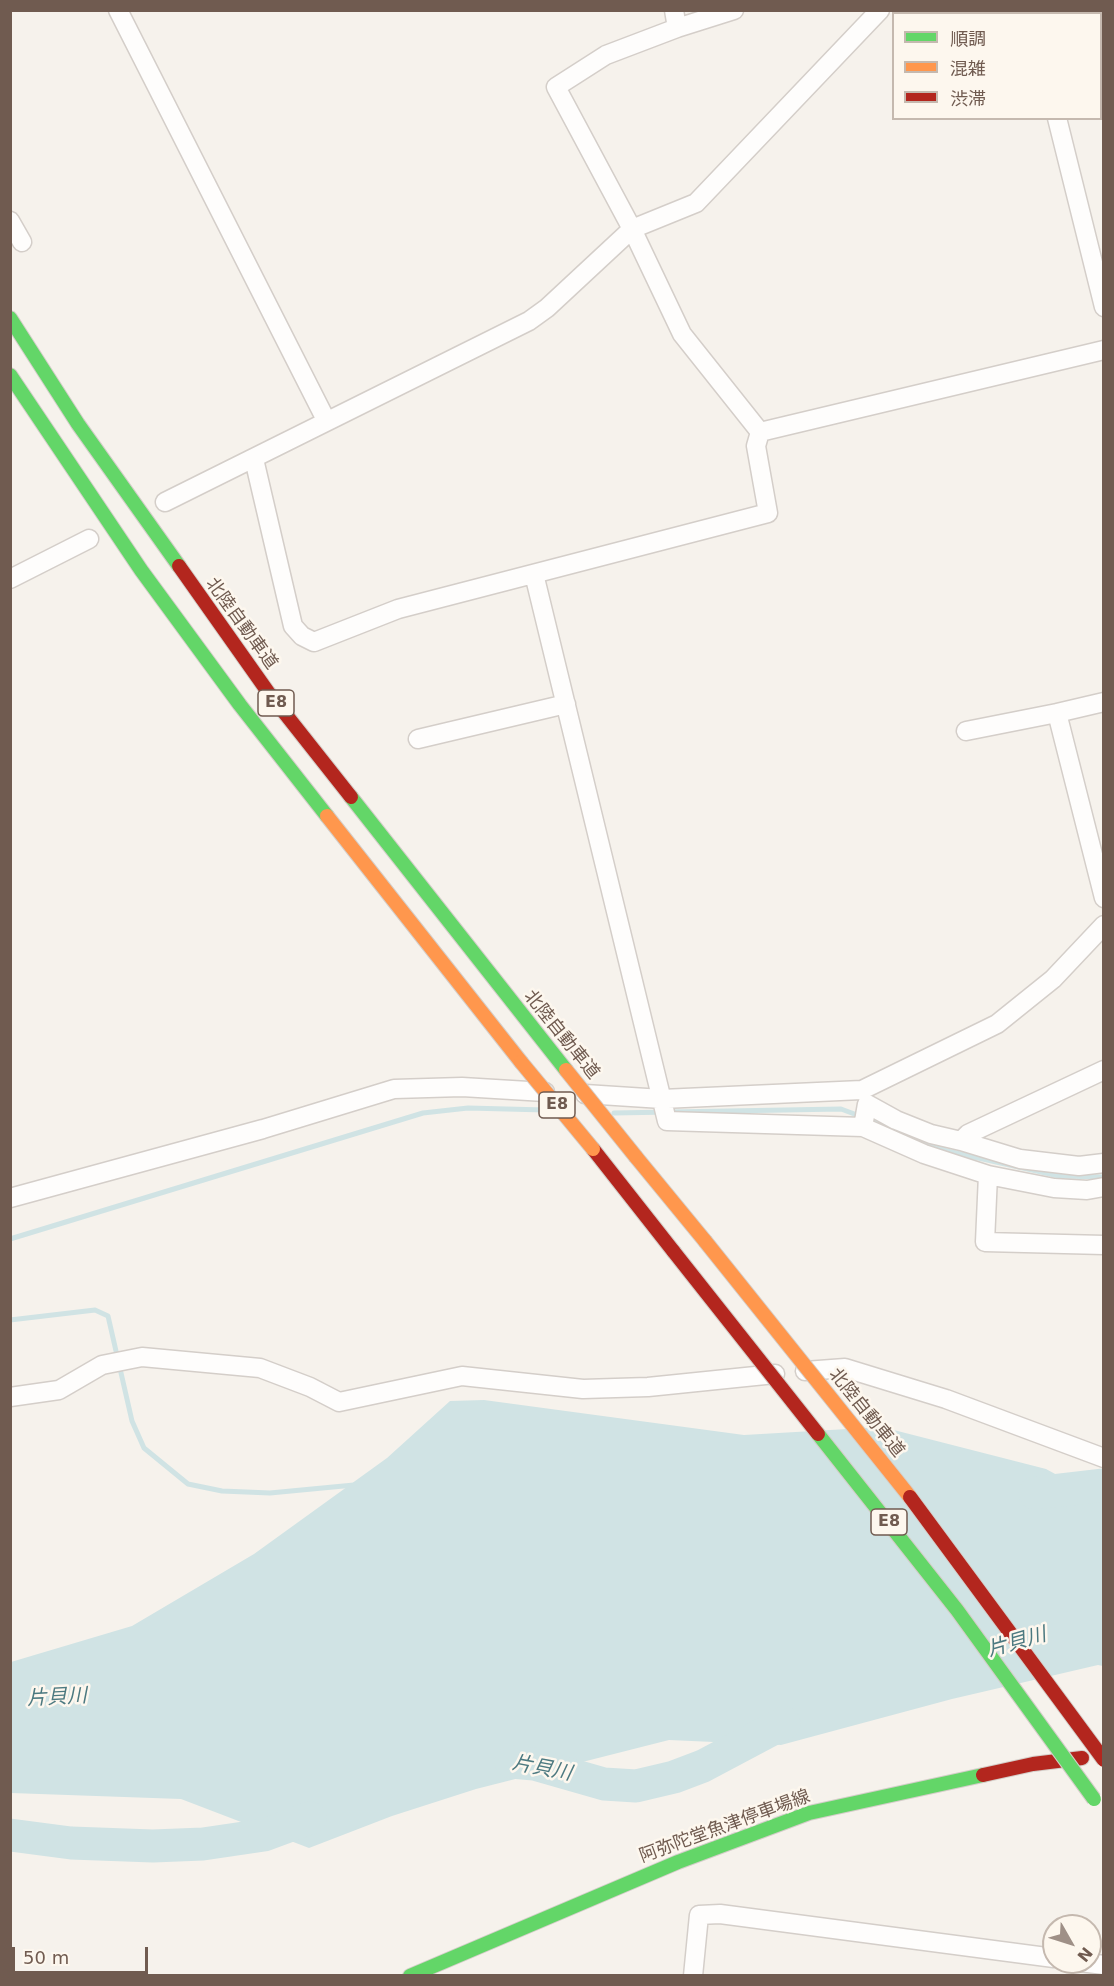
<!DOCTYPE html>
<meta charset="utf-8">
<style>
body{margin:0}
#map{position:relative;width:1114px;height:1986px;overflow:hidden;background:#f6f2ec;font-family:"DejaVu Sans","Noto Sans JP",sans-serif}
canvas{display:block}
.frame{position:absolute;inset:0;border:12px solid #705b50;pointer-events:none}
.legend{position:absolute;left:892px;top:12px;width:210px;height:108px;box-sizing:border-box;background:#fdf7ee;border:2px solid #c5b9af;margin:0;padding:8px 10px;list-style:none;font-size:18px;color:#705b50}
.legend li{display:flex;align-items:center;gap:12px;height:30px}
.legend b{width:30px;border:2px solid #c5b9af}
.north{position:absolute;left:1042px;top:1914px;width:60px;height:60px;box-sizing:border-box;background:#fdf7ee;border:2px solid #c5b9af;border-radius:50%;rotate:129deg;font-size:16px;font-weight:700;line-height:24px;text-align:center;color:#705b50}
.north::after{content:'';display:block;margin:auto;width:21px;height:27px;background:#9f9087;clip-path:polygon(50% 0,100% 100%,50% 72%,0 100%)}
.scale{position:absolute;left:12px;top:1947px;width:136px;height:27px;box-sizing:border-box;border:3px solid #705b50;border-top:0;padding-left:8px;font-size:18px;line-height:21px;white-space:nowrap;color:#705b50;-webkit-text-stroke:4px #fdf7ee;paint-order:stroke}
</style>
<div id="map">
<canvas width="1114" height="1986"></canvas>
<div class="frame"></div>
<ul class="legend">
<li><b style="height:8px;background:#63d668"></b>順調</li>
<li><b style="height:8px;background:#ff974d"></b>混雑</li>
<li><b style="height:8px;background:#b3261e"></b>渋滞</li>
</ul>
<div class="north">N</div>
<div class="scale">50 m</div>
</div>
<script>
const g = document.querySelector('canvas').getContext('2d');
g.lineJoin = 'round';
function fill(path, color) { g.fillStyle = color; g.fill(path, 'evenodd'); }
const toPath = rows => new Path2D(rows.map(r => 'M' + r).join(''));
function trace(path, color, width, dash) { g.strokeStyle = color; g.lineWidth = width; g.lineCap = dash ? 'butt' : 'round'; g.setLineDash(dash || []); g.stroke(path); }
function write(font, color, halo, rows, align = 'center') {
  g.font = font + ' "DejaVu Sans","Noto Sans JP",sans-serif'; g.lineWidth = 5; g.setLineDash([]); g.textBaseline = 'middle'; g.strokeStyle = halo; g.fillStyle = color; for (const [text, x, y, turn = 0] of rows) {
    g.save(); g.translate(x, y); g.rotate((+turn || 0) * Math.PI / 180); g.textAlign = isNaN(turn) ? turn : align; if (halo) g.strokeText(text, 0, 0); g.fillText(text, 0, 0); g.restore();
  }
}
fill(toPath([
 [484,1400,744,1435,882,1427,1046,1469,1103,1500,1103,1666,1098,1665,952,1699,781,1745,669,1740,476,1789,392,1816,309,1848,181,1799,11,1793,11,1662,132,1626,254,1554,387,1458,450,1401]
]), '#d0e3e4');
trace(toPath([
 [614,1113,841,1109,892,1128],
 [906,1134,947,1151,1059,1176,1104,1177],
 [10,1239,423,1113,468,1108,545,1110],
 [10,1320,95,1310,108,1316,132,1421,144,1448,188,1484,222,1491,270,1493,354,1485]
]), '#d0e3e4', 5);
trace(toPath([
 [1035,1493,1104,1485],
 [511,1762,534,1764,604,1784,636,1786,674,1777,703,1766,784,1723],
 [10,1835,71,1843,153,1846,203,1844,264,1835,310,1818]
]), '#d0e3e4', 33);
const street = toPath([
 [118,10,326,420],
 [674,10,677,28,606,55,556,87,632,229,682,334,760,432],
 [1030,10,1031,14],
 [677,28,734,10],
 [1057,118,1104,307],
 [10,221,22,242],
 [760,432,1104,350],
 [254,459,293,626,302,636,314,642,398,609,768,513,756,446,760,432],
 [165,502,529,321,547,308,632,229,696,203,880,10],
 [534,574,667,1121,863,1127,924,1154,988,1175,1054,1188,1087,1190,1104,1187],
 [10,579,89,539],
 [1104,702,1057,713,1104,898],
 [966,731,1057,713],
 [418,739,566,704],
 [1104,1070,968,1134,961,1141,1020,1159,1079,1166,1104,1163],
 [585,1094,662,1099,862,1090,997,1024,1053,979,1104,925],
 [863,1127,867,1104,896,1120,931,1134,961,1141],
 [988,1175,985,1242,1104,1245],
 [10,1198,263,1129,394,1089,462,1087,545,1092],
 [805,1371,845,1368,946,1399,1104,1458],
 [10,1397,59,1390,102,1365,142,1357,260,1368,310,1387,339,1402,462,1376,583,1389,648,1387,775,1374],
 [1080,1962,1104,1965],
 [693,1976,699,1915,720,1914,1054,1958]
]);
const fast = toPath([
 [10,318,78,424,179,566],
 [10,375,141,570,240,705,327,816],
 [351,797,566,1070],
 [410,1976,678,1862,809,1813,983,1775]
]);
const slow = toPath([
 [327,816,521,1062],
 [636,1157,705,1241]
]);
const jam = toPath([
 [179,566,268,692,351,797],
 [593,1149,674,1252],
 [983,1775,1033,1764,1082,1758]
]);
trace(street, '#d4cec9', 21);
trace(fast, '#d4cec9', 16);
trace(slow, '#d4cec9', 16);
trace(jam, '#d4cec9', 16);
trace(street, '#fefdfc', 18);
trace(fast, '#63d668', 14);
trace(slow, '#ff974d', 14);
trace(jam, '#b3261e', 14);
const fastBridge = toPath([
 [818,1434,957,1610,1094,1799]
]);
const slowBridge = toPath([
 [521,1062,593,1149],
 [566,1070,636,1157],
 [705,1241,910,1497]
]);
const jamBridge = toPath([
 [674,1252,818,1434],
 [910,1497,1104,1760]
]);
trace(fastBridge, '#d4cdc8', 16, []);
trace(slowBridge, '#d4cdc8', 16, []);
trace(jamBridge, '#d4cdc8', 16, []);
trace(fastBridge, '#63d668', 14);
trace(slowBridge, '#ff974d', 14);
trace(jamBridge, '#b3261e', 14);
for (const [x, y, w] of [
 [276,703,36],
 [557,1105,36],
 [889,1522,36]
]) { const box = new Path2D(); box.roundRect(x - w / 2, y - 13, w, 26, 4.5); g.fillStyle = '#fdf7ee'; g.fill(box); trace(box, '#705b50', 1.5); }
write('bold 16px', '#705b50', null, [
 ["E8",276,703],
 ["E8",557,1105],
 ["E8",889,1522]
]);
write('18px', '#705b50', '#fdf7ee', [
 ["北陸自動車道",241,624,54],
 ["北陸自動車道",561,1035,51],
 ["北陸自動車道",866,1413,51],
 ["阿弥陀堂魚津停車場線",725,1827,-20]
]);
write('italic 20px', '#4c7980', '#fdf7ee', [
 ["片貝川",1017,1643,-16],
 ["片貝川",57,1698,-3],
 ["片貝川",542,1769,11]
]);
</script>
